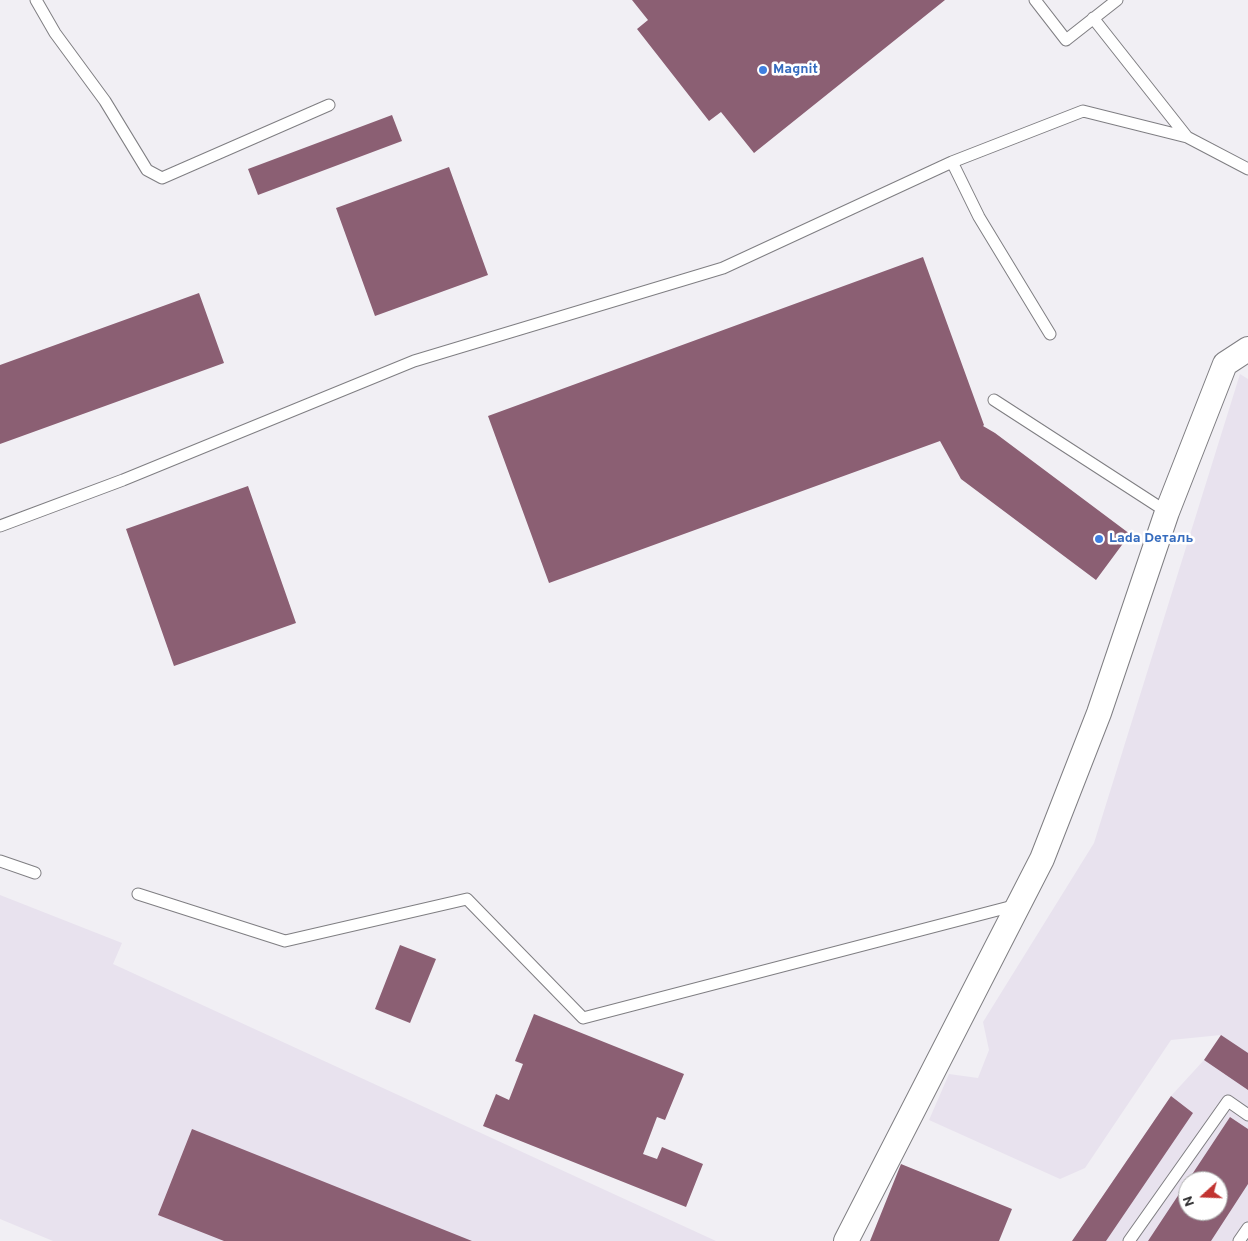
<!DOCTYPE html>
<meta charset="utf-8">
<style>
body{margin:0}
#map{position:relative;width:1248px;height:1241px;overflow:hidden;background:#f1eff4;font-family:Overpass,sans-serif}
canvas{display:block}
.north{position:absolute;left:1178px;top:1171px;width:50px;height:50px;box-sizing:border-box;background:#fff;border:1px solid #a9a9a9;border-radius:50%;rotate:250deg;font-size:14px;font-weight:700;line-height:20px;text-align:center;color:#282729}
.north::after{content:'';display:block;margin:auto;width:18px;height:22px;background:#c13330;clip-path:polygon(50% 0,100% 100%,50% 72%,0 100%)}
</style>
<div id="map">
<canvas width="1248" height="1241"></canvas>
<div class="north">N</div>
</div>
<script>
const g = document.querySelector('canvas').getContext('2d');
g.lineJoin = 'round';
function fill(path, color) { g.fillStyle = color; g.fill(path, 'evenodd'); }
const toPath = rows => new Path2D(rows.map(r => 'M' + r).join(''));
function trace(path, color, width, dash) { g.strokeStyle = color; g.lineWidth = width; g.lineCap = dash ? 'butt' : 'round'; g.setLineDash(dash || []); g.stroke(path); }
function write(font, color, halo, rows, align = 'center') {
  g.font = font + ' Overpass,sans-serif'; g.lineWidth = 5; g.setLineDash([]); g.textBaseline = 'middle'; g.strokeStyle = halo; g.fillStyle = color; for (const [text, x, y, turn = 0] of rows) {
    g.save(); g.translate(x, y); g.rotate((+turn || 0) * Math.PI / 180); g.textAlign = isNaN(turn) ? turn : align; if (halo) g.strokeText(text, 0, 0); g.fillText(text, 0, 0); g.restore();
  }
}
fill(toPath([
 [1240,374,1248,379,1248,1241,1072,1241,1171,1096,1204,1060,1221,1035,1171,1040,1085,1168,1060,1179,929,1120,949,1074,978,1078,989,1050,983,1022,1094,843],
 [1188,1181,1218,1181,1218,1211,1188,1211],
 [0,895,122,943,113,964,716,1241,53,1241,0,1219]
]), '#e8e2ee');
fill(toPath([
 [632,0,945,0,754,153,721,112,709,121,637,29,648,20],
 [392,115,402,141,258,195,248,169],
 [449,167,488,275,375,316,336,208],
 [923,257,984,425,983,426,995,433,1130,534,1096,580,961,479,940,441,549,583,488,416],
 [199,293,224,363,0,444,0,365],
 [248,486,296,623,174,666,126,529],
 [400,945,436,959,410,1023,375,1009],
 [534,1014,684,1074,665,1120,657,1117,643,1154,657,1159,662,1147,703,1164,686,1207,483,1126,496,1094,509,1100,523,1064,515,1061],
 [1221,1035,1248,1053,1248,1090,1204,1060],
 [1171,1096,1193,1113,1106,1241,1072,1241],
 [1230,1117,1248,1129,1248,1184,1211,1241,1148,1241],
 [1188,1181,1218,1181,1218,1211,1188,1211],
 [192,1129,472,1241,224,1241,158,1215],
 [901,1164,1012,1209,999,1241,870,1241]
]), '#8b5f73');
const lane = toPath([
 [36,0,55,33,105,101,147,170,162,178,329,105],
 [1035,0,1066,40,1117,0],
 [1093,18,1187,137],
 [952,162,979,217,1050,334],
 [994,400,1167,512],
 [0,526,123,480,414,361,723,268,952,162,1083,111,1187,137,1248,169],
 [0,861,35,873],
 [138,894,285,941,467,899,583,1018,1017,905],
 [1129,1241,1228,1101,1248,1115],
 [1239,1241,1248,1228]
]);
const street = toPath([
 [846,1241,1042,859,1099,713,1167,512,1225,364,1248,349]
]);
trace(lane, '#7f7e82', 13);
trace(street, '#7f7e82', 26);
trace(lane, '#fff', 11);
trace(street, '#fff', 24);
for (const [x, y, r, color] of [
 [763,70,5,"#3f7fe0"],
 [1099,539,5,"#3f7fe0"]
]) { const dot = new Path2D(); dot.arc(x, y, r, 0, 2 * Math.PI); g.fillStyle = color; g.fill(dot); trace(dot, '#fff', 2); }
write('bold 14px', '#366cbe', '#fff', [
 ["Magnit",773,70],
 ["Lada Dеталь",1109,539]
], 'left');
</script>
